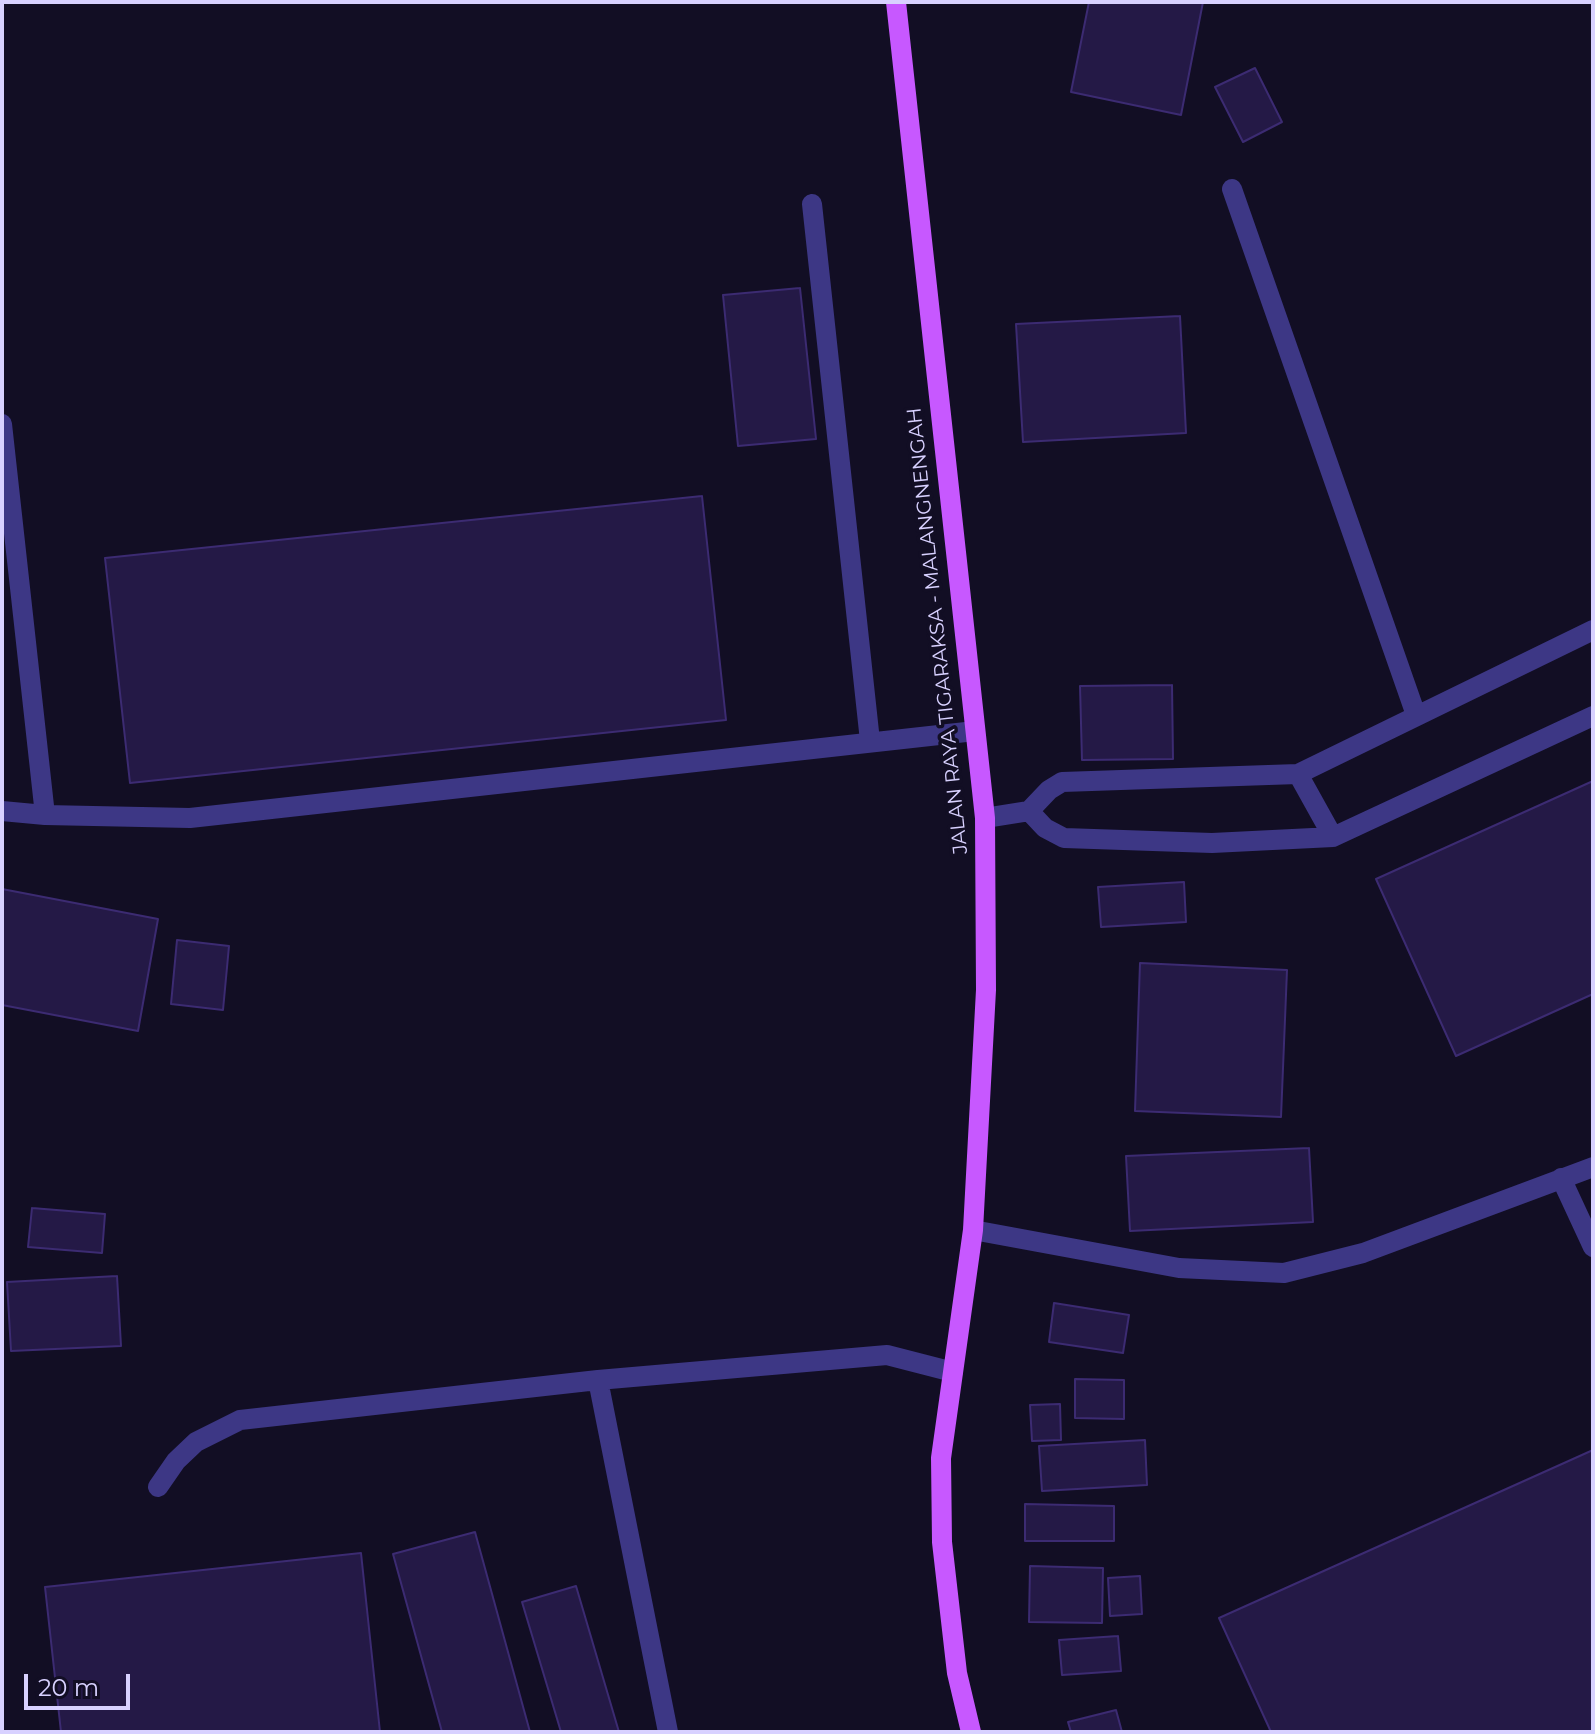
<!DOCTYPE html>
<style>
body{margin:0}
#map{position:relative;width:1595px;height:1734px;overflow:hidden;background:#120e24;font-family:Montserrat,sans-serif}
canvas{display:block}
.frame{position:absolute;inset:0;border:4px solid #d8d1ff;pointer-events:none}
.scale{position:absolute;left:24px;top:1674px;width:106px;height:36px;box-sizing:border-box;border:4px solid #d8d1ff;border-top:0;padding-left:10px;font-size:24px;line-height:28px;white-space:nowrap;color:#d8d1ff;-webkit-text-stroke:6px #120e24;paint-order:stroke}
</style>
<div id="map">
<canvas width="1595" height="1734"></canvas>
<div class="frame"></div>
<div class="scale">20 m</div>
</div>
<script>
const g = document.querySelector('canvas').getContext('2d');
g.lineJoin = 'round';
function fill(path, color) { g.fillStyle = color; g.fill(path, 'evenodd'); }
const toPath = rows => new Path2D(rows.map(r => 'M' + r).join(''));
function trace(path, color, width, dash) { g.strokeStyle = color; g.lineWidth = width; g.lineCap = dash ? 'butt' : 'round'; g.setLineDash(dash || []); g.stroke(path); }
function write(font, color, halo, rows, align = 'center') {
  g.font = font + ' Montserrat,sans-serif'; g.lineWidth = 7; g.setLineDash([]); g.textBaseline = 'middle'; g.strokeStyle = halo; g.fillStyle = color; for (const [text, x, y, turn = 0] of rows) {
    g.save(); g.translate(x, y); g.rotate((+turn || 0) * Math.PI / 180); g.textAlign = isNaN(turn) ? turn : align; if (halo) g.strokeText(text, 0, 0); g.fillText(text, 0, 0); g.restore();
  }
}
const building = toPath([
 [1089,2,1203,2,1181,115,1071,92,1089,2],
 [1255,68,1282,122,1243,142,1215,87,1255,68],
 [800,288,816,439,738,446,723,295,800,288],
 [1180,316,1186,433,1023,442,1016,324,1180,316],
 [702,496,726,720,130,783,105,558,702,496],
 [1172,685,1173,759,1082,760,1080,686,1172,685],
 [1593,781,1593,994,1456,1056,1376,879,1593,781],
 [1184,882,1186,922,1101,927,1098,887,1184,882],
 [2,889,158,919,138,1031,2,1005,2,889],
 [177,940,229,946,223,1010,171,1004,177,940],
 [1140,963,1287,970,1281,1117,1135,1111,1140,963],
 [1309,1148,1313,1222,1130,1231,1126,1156,1309,1148],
 [32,1208,105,1214,102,1253,28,1247,32,1208],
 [117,1276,121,1346,11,1351,7,1282,117,1276],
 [1054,1303,1129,1315,1123,1353,1049,1342,1054,1303],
 [1075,1379,1124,1380,1124,1419,1075,1418,1075,1379],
 [1060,1404,1061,1440,1032,1441,1030,1405,1060,1404],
 [1145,1440,1147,1485,1042,1491,1039,1446,1145,1440],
 [1593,1450,1593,1732,1271,1732,1219,1618,1593,1450],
 [1025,1504,1114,1506,1114,1541,1025,1541,1025,1504],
 [475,1532,530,1732,442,1732,393,1554,475,1532],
 [361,1553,380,1732,61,1732,45,1587,361,1553],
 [1030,1566,1103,1568,1102,1623,1029,1622,1030,1566],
 [1140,1576,1142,1614,1110,1616,1108,1578,1140,1576],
 [576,1586,619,1732,561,1732,522,1602,576,1586],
 [1118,1636,1121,1671,1062,1675,1059,1640,1118,1636],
 [1116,1710,1122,1732,1071,1732,1068,1722,1116,1710]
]);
fill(building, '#241946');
trace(building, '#3c2b72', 2);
trace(toPath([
 [1232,189,1416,715],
 [812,204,870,741],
 [2,424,45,815],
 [1298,774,1333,837],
 [2,811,45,815,190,818,975,731],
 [1029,811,1045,828,1064,838,1212,843,1333,837,1593,716],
 [985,818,1029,811,1049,790,1062,782,1298,774,1593,630],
 [1561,1178,1593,1247],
 [973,1230,1179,1268,1284,1273,1363,1253,1593,1167],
 [598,1380,668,1732],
 [158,1487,176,1461,196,1442,240,1420,598,1380,887,1355,953,1372]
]), '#3d3785', 20);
trace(toPath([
 [896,2,985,818,986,990,973,1230,941,1458,942,1542,957,1673,971,1732]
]), '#c758ff', 20);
write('20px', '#d8d1ff', '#120e24', [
 ["JALAN RAYA TIGARAKSA - MALANGNENGAH",938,631,-96]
]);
</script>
